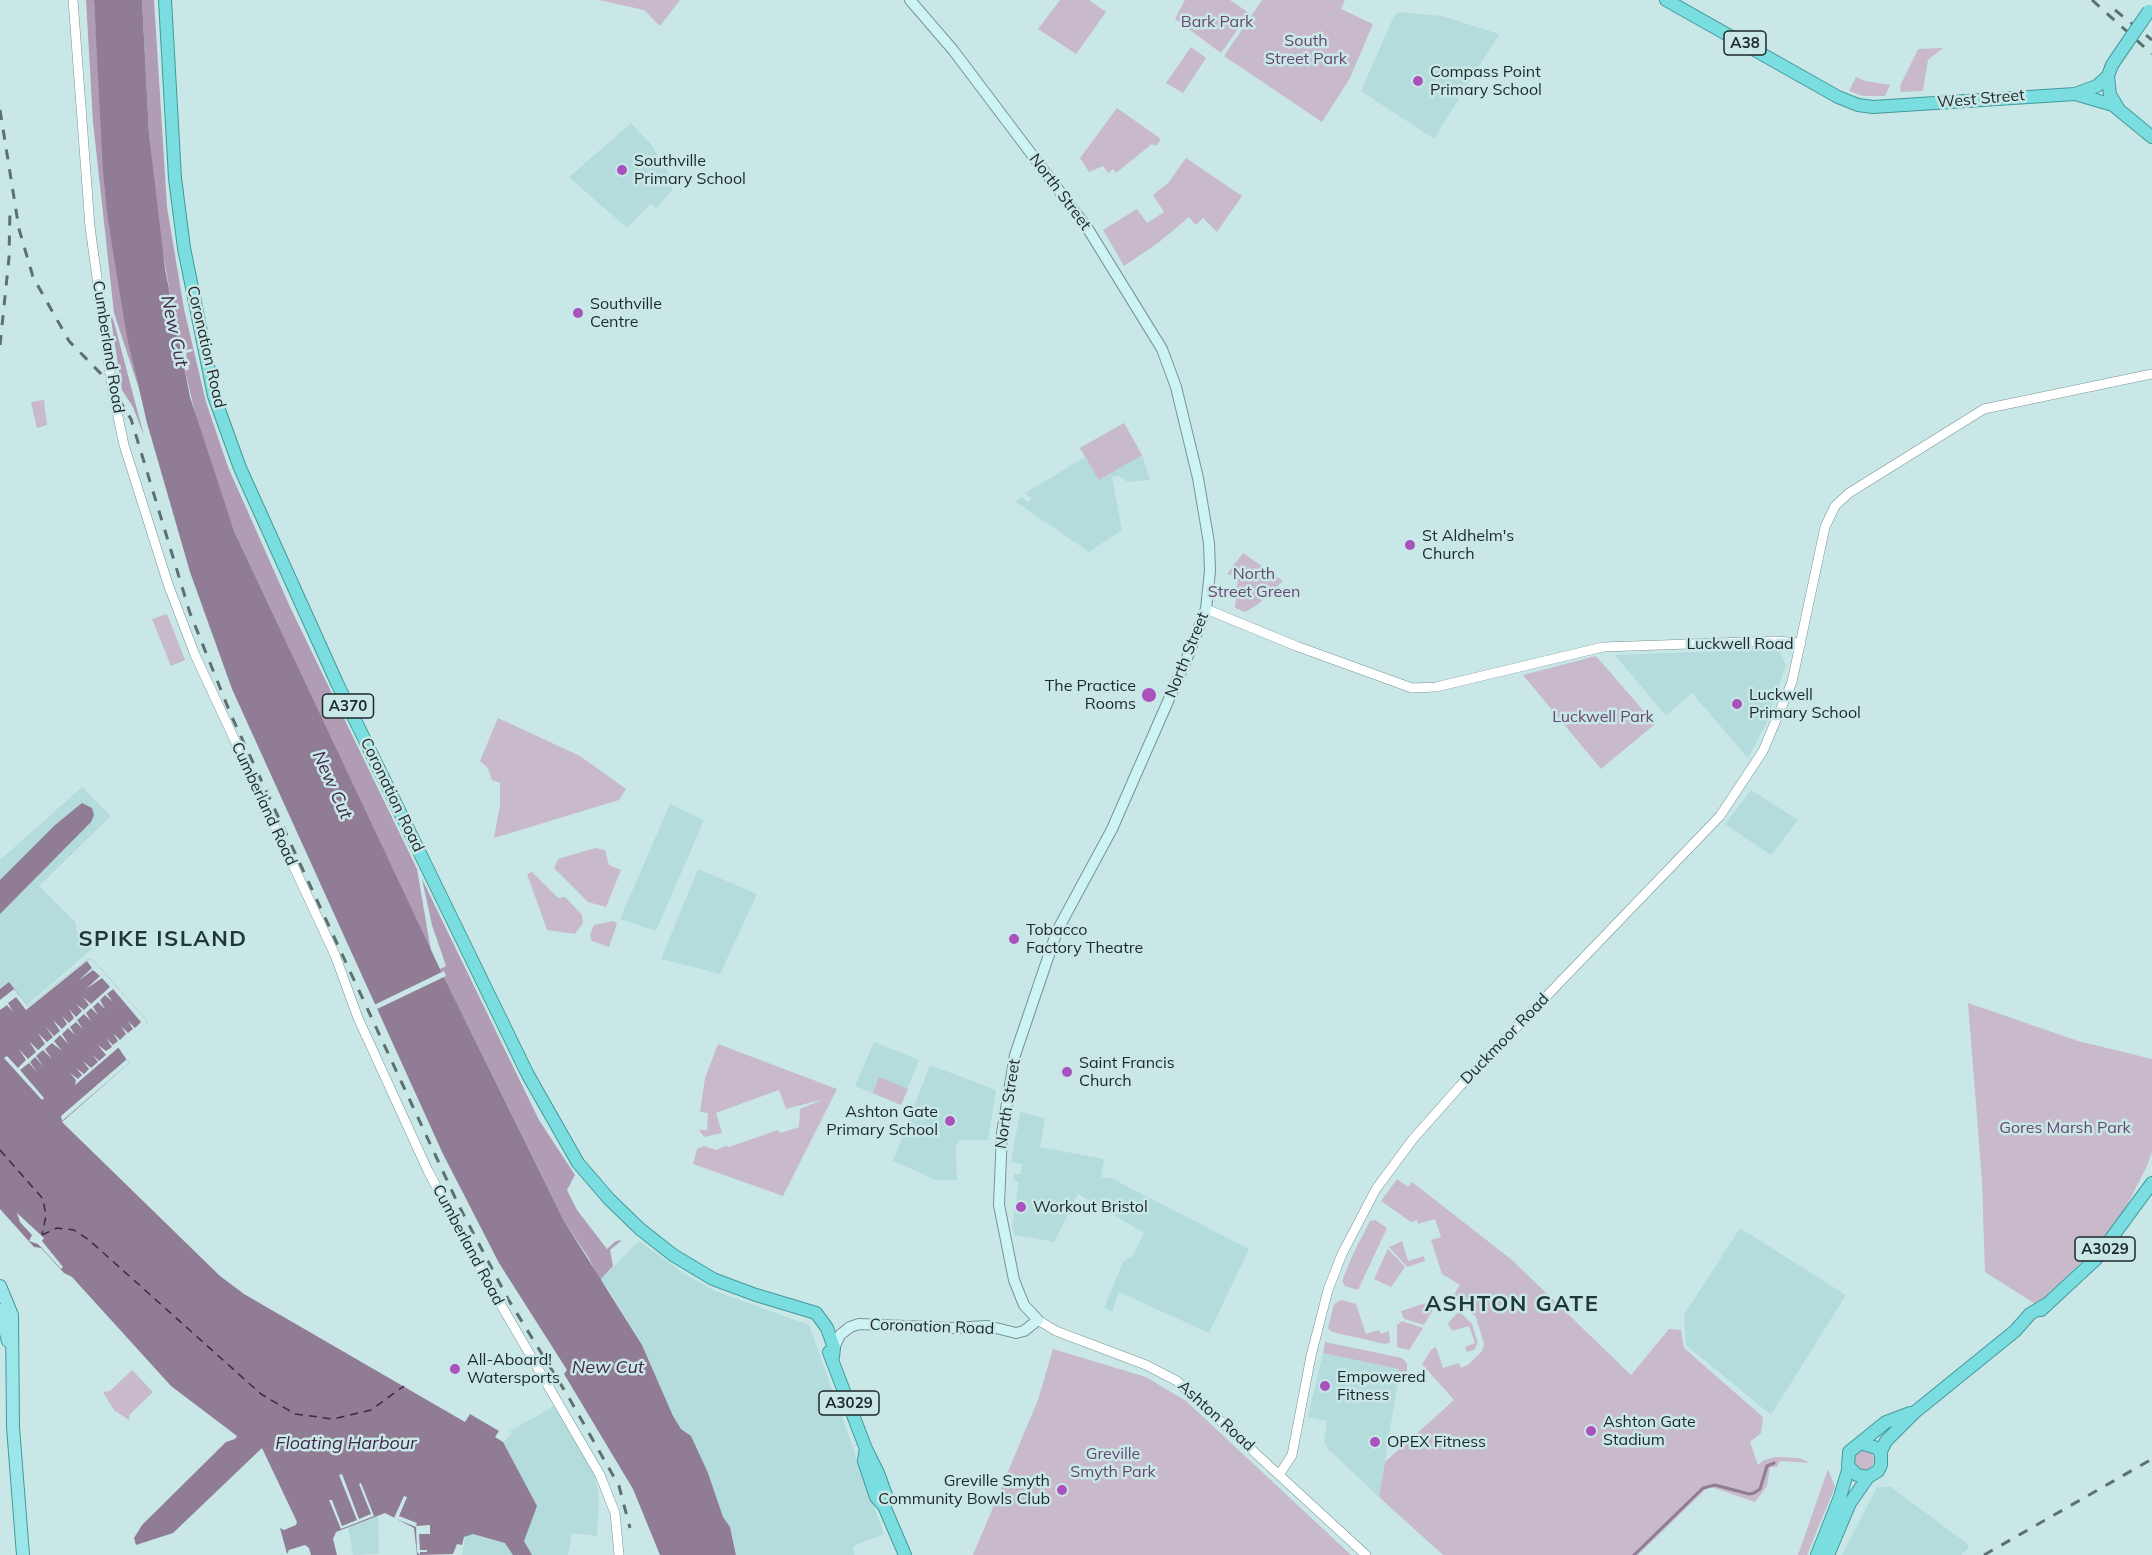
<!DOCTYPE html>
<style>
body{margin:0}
canvas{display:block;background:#c9e7e7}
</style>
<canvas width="2152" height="1555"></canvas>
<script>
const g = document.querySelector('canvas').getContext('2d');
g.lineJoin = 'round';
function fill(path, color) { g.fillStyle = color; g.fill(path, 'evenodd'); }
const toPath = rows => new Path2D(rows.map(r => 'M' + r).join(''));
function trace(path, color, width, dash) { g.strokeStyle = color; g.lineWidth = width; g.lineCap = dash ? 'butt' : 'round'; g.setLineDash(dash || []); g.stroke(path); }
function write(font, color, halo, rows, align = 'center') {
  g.font = font + ' Mulish,sans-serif'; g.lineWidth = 5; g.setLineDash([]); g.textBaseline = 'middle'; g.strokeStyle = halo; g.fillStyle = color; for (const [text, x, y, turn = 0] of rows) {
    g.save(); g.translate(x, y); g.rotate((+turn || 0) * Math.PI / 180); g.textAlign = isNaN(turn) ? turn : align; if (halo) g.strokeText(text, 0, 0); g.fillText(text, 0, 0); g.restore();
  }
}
fill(toPath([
 [1399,12,1442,16,1499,34,1434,139,1361,91,1394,16],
 [631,123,651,144,673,180,672,191,656,208,651,203,627,228,569,177],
 [1124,423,1142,455,1150,480,1128,482,1119,476,1112,477,1122,530,1089,552,1016,502,1021,497,1028,502,1031,498,1025,493,1085,457,1080,448],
 [1770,649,1780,652,1786,665,1765,726,1748,758,1692,693,1666,716,1615,655],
 [82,787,111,816,39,886,76,923,76,930,92,949,27,1005,9,982,0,989,0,860],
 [1751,790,1798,820,1771,855,1725,824],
 [670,804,704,820,656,931,620,919],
 [698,869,757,894,720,974,661,959],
 [874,1042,919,1060,901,1105,855,1086],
 [930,1065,996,1090,988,1140,959,1140,956,1146,957,1180,936,1180,893,1161],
 [1020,1112,1045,1118,1040,1147,1104,1159,1101,1177,1113,1179,1249,1249,1209,1333,1119,1292,1112,1312,1104,1308,1123,1262,1133,1255,1144,1233,1078,1194,1054,1242,1014,1235,1012,1227,1019,1182,1013,1180,1014,1174,1021,1174,1022,1164,1011,1162],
 [1740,1228,1846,1295,1771,1415,1686,1345,1684,1315],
 [639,1241,683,1273,715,1291,809,1325,884,1534,853,1546,854,1555,736,1555,732,1533,723,1517,708,1473,691,1436,681,1429,673,1416,642,1345,609,1290,600,1280],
 [1323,1353,1400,1369,1379,1497,1326,1447,1328,1445,1324,1442,1327,1421,1308,1417],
 [554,1406,565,1421,595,1474,599,1496,597,1536,572,1533,568,1555,462,1555,465,1537,535,1503,503,1442,512,1434,510,1431],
 [1877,1487,1891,1487,1969,1545,1968,1549,1961,1555,1842,1555],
 [378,1515,379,1554,353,1555,348,1527]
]), '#b5dcdc');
fill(toPath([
 [599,0,680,0,660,26,644,10],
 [1060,0,1089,0,1106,12,1076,54,1038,29],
 [1185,0,1230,0,1249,13,1221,53,1175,19],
 [1262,0,1345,0,1341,9,1373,24,1350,78,1322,122,1224,56],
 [1191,47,1206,58,1183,93,1166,83],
 [1943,48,1928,60,1923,91,1901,92,1900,86,1918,49],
 [1856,77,1865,81,1890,85,1885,96,1863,96,1849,91],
 [1117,108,1161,139,1156,146,1152,144,1116,173,1113,169,1108,173,1103,166,1089,172,1080,158],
 [1186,158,1242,196,1217,232,1203,218,1196,225,1189,217,1158,243,1124,266,1103,230,1137,209,1147,223,1164,212,1153,195,1168,183],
 [44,400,47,425,37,428,31,402],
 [1124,423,1142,455,1099,480,1080,448],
 [1243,553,1283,581,1257,605,1245,612,1235,608,1238,576,1227,574],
 [167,614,185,660,171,666,152,619],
 [1596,656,1655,724,1601,769,1523,675],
 [498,718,580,756,626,789,619,800,494,838,500,805,500,783,492,780,488,768,480,761],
 [595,848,605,850,609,865,621,870,606,907,588,902,554,868,558,859],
 [532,872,558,898,565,897,582,915,583,923,575,934,547,930,527,874],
 [614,921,617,924,609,947,592,941,590,935,594,925],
 [1968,1003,2078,1041,2152,1059,2152,1152,2147,1166,2123,1213,2093,1251,2037,1305,1985,1272,1982,1181],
 [718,1044,837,1089,783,1196,693,1164,697,1149,704,1146,716,1150,726,1146,729,1147,778,1130,780,1133,799,1127,800,1109,824,1099,786,1109,779,1090,716,1113,722,1133,704,1137,699,1130,707,1130,708,1113,700,1112,705,1078],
 [879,1077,908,1089,901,1105,873,1093],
 [1397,1179,1408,1187,1412,1182,1512,1260,1631,1375,1669,1329,1681,1330,1684,1348,1763,1417,1761,1433,1750,1442,1758,1465,1764,1460,1776,1457,1800,1458,1810,1463,1780,1461,1777,1467,1770,1467,1767,1486,1755,1502,1711,1487,1706,1489,1638,1555,1443,1555,1379,1497,1385,1462,1454,1400,1422,1364,1431,1350,1436,1347,1443,1368,1459,1363,1461,1368,1469,1364,1482,1351,1484,1344,1476,1317,1453,1296,1460,1285,1442,1274,1431,1240,1441,1237,1435,1219,1418,1224,1417,1220,1411,1222,1381,1201],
 [1375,1220,1387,1228,1358,1290,1345,1286,1342,1281,1353,1254,1370,1221],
 [1402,1241,1408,1261,1424,1256,1425,1261,1407,1267,1389,1247],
 [1388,1249,1405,1267,1391,1287,1374,1279],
 [1439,1299,1424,1325,1404,1319,1401,1311],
 [1341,1300,1356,1304,1366,1334,1379,1330,1381,1334,1389,1331,1390,1343,1385,1344,1332,1332,1328,1328,1334,1304],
 [1459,1311,1472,1324,1478,1343,1474,1350,1467,1352,1465,1347,1475,1343,1469,1326,1452,1331,1448,1323],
 [1402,1321,1423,1328,1409,1350,1397,1347,1397,1325],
 [1325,1342,1402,1358,1407,1363,1407,1373,1399,1372,1399,1369,1323,1353],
 [1053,1349,1146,1377,1186,1401,1351,1555,973,1555,1038,1400],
 [132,1370,153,1392,130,1414,129,1420,114,1410,103,1392,110,1391],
 '1854 1460a10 10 0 1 1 20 0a10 10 0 1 1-20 0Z',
 [1828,1469,1835,1487,1807,1555,1798,1555]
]), '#c8bacb');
fill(toPath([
 [86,0,94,0,108,221,138,386,114,313,93,122],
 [142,0,154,0,167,207,184,309,206,402,228,467,291,609,417,869,431,951,234,531,200,433,185,371,189,369,186,353,193,351,192,349,185,350,182,338,178,338,159,231,149,134],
 [110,313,114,322,144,436,133,407,122,390],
 [422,879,539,1120,575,1175,567,1190,577,1210,607,1249,616,1241,622,1240,610,1250,613,1266,600,1280,588,1257,564,1221,440,969,446,966,432,925]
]), '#b19cb5');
fill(toPath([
 [94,0,142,0,149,134,165,269,190,397,234,531,440,969,564,1221,642,1345,673,1416,681,1429,691,1436,708,1473,723,1517,730,1527,736,1555,660,1555,633,1489,564,1374,567,1370,499,1263,443,1154,232,689,190,572,147,423,127,337,108,221,103,171],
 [82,803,92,808,94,815,91,822,0,914,0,880,55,825],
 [88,959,93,960,148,1022,118,1047,129,1063,62,1122,220,1276,244,1294,465,1422,470,1414,499,1431,495,1437,503,1442,537,1506,524,1541,532,1555,513,1555,505,1543,473,1534,464,1537,462,1545,457,1544,453,1554,417,1555,414,1528,385,1513,336,1532,333,1539,337,1555,311,1555,309,1548,305,1545,289,1550,287,1554,280,1528,284,1530,296,1525,297,1522,262,1448,173,1533,136,1545,134,1538,142,1525,226,1442,235,1439,237,1436,171,1386,72,1277,64,1273,41,1248,34,1247,0,1209,0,989,9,982,28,1006]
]), '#907c94');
fill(toPath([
 [88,959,93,960,148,1022,75,1085,76,1080,70,1073,78,1079,82,1075,76,1068,84,1074,89,1069,83,1061,91,1068,98,1062,92,1054,99,1061,106,1055,98,1045,106,1051,112,1047,106,1038,113,1045,118,1041,113,1033,120,1040,126,1034,121,1026,128,1033,133,1029,128,1021,135,1028,141,1022,113,989,107,994,113,1002,105,995,100,1000,105,1009,98,1002,93,1007,98,1015,91,1008,86,1013,91,1021,84,1014,77,1020,83,1029,76,1022,70,1027,75,1035,68,1028,62,1034,69,1045,60,1035,54,1041,62,1051,52,1043,45,1049,52,1059,43,1050,36,1056,44,1067,35,1057,30,1062,37,1072,29,1063,20,1070,44,1098,42,1100,4,1058,7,1056,18,1068,26,1060,19,1049,28,1059,36,1052,29,1041,38,1050,45,1044,38,1033,47,1042,53,1037,45,1026,54,1036,60,1031,53,1020,62,1029,67,1024,62,1016,69,1023,74,1018,69,1009,76,1017,82,1011,76,1004,84,1010,89,1005,83,997,91,1004,110,987,102,978,86,989,100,976,93,970,78,981,92,968,87,961,26,1010,16,997,8,1003,13,1012,7,1005,0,1010,0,1000,14,989,28,1006],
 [444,971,446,976,377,1009,380,1022,372,1006],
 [127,1059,129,1063,62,1121,61,1116],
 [17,1213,44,1238,42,1241,63,1267,61,1269,38,1244,29,1241,32,1235,20,1222],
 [342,1474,359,1519,371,1514,359,1484,361,1483,374,1516,341,1529,329,1500,332,1500,342,1526,357,1520,339,1475],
 [404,1496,407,1497,399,1516,417,1523,416,1526,430,1525,430,1534,419,1534,420,1550,427,1550,427,1552,420,1552,420,1555,417,1552,416,1527,394,1518]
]), '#c9e7e7');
trace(toPath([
 [1634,1555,1703,1488,1715,1485,1749,1494,1754,1493,1760,1489,1767,1466,1774,1463]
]), '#907c94', 3);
trace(toPath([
 [0,1150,43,1199,46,1216,42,1234],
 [42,1235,57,1228,74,1230,89,1240,261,1394,295,1414,333,1419,371,1410,404,1386]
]), '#43264a', 1.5, [8, 6]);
const tertiary = toPath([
 [73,0,90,227,110,373],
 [115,403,124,445,168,584,195,655,335,955,358,1018,428,1171,490,1286,600,1475,615,1513,619,1555],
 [1206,609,1296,646,1412,688,1436,687,1603,647,1775,641,1801,643],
 [1038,1320,1056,1331,1146,1365,1177,1381,1366,1555],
 [1279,1475,1292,1455,1311,1356,1328,1290,1342,1254,1376,1189,1413,1139,1460,1086,1720,816,1763,751,1792,682,1825,527,1835,506,1849,493,1984,409,2152,374]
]);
const secondary = toPath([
 [834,1348,840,1335,850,1327,859,1324,952,1328,988,1326,1016,1333,1024,1331,1038,1320,1024,1305,1014,1280,999,1205,1002,1133,1015,1055,1057,931,1112,829,1187,658,1206,609,1210,571,1209,543,1198,478,1176,387,1162,349,1088,229,953,50,910,0]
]);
const primary = toPath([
 [0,1286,12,1315,13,1427,23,1555],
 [0,1310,8,1341]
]);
const trunk = toPath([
 [165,0,175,178,184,248,214,396,240,468,337,683,528,1075,578,1163,609,1199,640,1229,673,1255,713,1279,756,1295,816,1313,827,1328,834,1348,833,1357],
 [1666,0,1838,97,1858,105,1873,107,2075,94,2113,105,2152,137],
 [2075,94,2097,86,2108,76],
 [2118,108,2110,95,2108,76,2112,65,2129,40],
 [2041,1310,2096,1259,2152,1183],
 [829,1352,866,1449,878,1473,886,1495,884,1506],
 [1860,1443,1886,1422,1910,1413],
 [866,1449,864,1461,876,1497,884,1506,905,1555],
 [1880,1453,1886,1441,1915,1412,2015,1331,2030,1314,2045,1305],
 [1817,1555,1840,1497,1849,1467],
 [1828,1555,1850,1503,1868,1477,1878,1471,1881,1465,1881,1454,1877,1448,1860,1443,1849,1452,1848,1466,1857,1475,1868,1477]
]);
trace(tertiary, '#789494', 10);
trace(secondary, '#789494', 12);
trace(primary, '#43999b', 14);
trace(trunk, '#43999b', 14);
trace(tertiary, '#fff', 9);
trace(secondary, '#cdf3f4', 10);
trace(primary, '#9be6e8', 12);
trace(trunk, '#7adee0', 12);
trace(toPath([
 [2092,0,2152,54],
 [2115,10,2152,40],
 [0,110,19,229,33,277,69,341,107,380,131,419,190,613,231,715,459,1206,508,1299,568,1396,619,1486,630,1528],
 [0,345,9,258,10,209],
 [1984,1555,2152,1459]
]), '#5d7070', 3, [10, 10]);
const tertiaryBridge = toPath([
 [110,373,115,403]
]);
const trunkBridge = toPath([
 [2129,40,2149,11]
]);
trace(tertiaryBridge, '#789494', 10, []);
trace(trunkBridge, '#43999b', 14, []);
trace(tertiaryBridge, '#fff', 9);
trace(trunkBridge, '#7adee0', 12);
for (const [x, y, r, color] of [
 [1418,81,6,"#a951bd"],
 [622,170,6,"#a951bd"],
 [578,313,6,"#a951bd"],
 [1410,545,6,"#a951bd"],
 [1149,695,8,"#a951bd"],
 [1737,704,6,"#a951bd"],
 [1014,939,6,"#a951bd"],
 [1067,1072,6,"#a951bd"],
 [950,1121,6,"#a951bd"],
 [1021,1207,6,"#a951bd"],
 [455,1369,6,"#a951bd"],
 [1325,1386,6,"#a951bd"],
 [1591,1431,6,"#a951bd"],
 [1375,1442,6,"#a951bd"],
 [1062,1490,6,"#a951bd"]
]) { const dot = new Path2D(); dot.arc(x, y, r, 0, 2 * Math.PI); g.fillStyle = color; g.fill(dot); trace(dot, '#c9e7e7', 2); }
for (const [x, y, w] of [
 [1745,43,42],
 [348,706,51],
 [2105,1249,60],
 [849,1403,60]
]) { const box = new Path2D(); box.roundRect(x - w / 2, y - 12, w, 24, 4.5); g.fillStyle = '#c9e7e7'; g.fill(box); trace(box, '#1d2929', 1.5); }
write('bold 15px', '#1d2929', null, [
 ["A38",1745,43],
 ["A370",348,706],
 ["A3029",2105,1249],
 ["A3029",849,1403]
]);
write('16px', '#67486f', '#c9e7e7', [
 ["Bark Park",1217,22],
 ["South",1306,41],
 ["Street Park",1306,59],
 ["North",1254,574],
 ["Street Green",1254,592],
 ["Luckwell Park",1603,717],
 ["Gores Marsh Park",2065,1128],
 ["Greville",1113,1454],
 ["Smyth Park",1113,1472]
]);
write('16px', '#1d2929', '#c9e7e7', [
 ["Compass Point",1430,72],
 ["Primary School",1430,90],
 ["Southville",634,161],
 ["Primary School",634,179],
 ["Southville",590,304],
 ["Centre",590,322],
 ["St Aldhelm's",1422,536],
 ["Church",1422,554],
 ["The Practice",1136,686,"right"],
 ["Rooms",1136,704,"right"],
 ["Luckwell",1749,695],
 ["Primary School",1749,713],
 ["Tobacco",1026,930],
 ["Factory Theatre",1026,948],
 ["Saint Francis",1079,1063],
 ["Church",1079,1081],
 ["Ashton Gate",938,1112,"right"],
 ["Primary School",938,1130,"right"],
 ["Workout Bristol",1033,1207],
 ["All-Aboard!",467,1360],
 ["Watersports",467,1378],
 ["Empowered",1337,1377],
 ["Fitness",1337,1395],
 ["Ashton Gate",1603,1422],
 ["Stadium",1603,1440],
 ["OPEX Fitness",1387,1442],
 ["Greville Smyth",1050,1481,"right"],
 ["Community Bowls Club",1050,1499,"right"]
], 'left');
write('16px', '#1d2929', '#c9e7e7', [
 ["West Street",1981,99,-5],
 ["North Street",1060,192,53],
 ["Cumberland Road",108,347,81],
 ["Coronation Road",206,347,77],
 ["Luckwell Road",1740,644],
 ["North Street",1187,655,-68],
 ["Coronation Road",392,795,64],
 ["Cumberland Road",264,804,65],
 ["Duckmoor Road",1505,1039,-46],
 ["North Street",1008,1104,-81],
 ["Cumberland Road",468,1245,62],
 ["Coronation Road",932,1327,2],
 ["Ashton Road",1216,1416,42]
]);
write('italic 18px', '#43264a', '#c9e7e7', [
 ["New Cut",174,331,78],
 ["New Cut",332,785,66],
 ["New Cut",608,1368],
 ["Floating Harbour",346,1444]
]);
g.letterSpacing = '1.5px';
write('bold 22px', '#1e3737', '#c9e7e7', [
 ["SPIKE ISLAND",163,939],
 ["ASHTON GATE",1512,1304]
]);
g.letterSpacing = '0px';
</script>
